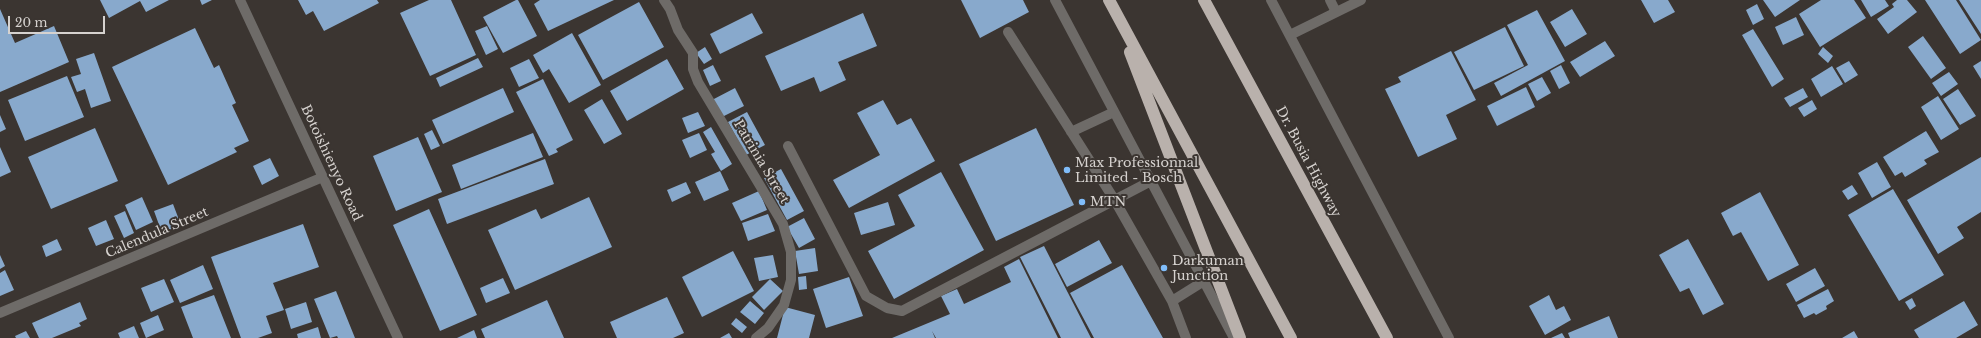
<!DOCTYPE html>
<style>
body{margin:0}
#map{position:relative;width:1981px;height:338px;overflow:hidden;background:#3b3531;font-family:"Libre Baskerville",serif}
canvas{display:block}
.scale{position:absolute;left:8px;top:16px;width:97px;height:18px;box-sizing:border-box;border:2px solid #d6d2cf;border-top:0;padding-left:5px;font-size:12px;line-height:14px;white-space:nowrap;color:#d6d2cf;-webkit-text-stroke:3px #3b3531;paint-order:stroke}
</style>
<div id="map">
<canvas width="1981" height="338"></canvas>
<div class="scale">20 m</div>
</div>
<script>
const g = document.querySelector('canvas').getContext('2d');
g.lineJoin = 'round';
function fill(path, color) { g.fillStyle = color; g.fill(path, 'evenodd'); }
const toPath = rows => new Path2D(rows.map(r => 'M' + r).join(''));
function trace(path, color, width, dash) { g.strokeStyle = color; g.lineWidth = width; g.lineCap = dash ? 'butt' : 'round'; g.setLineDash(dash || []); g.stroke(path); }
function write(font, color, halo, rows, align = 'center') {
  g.font = font + ' "Libre Baskerville",serif'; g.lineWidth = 4; g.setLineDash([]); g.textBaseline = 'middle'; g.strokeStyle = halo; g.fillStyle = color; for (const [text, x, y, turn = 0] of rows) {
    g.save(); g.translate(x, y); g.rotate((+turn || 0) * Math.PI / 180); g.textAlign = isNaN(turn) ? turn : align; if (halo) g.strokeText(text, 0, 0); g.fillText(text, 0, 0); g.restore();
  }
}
fill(toPath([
 [100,0,169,0,146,12,140,1,109,18],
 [200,0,212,0,202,5],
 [298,0,377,0,379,3,324,31,313,11,306,15],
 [429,0,451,0,476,55,430,76,400,13],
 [516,0,518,0,537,36,503,53,483,17],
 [540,0,614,0,548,31,534,4],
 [961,0,1023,0,1029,12,980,38],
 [1641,0,1668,0,1675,12,1654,23],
 [1763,0,1800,0,1775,17],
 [1821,0,1854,0,1866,18,1820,47,1799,14],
 [1861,0,1885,0,1889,6,1871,17],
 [1897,0,1907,0,1917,12,1888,34,1877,19,1894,7,1892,4],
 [1925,0,1956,0,1981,40,1960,54],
 [1959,0,1981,0,1981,34],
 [639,2,664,47,603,80,578,35],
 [1757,4,1764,19,1753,25,1746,10],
 [0,9,15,43,54,26,69,62,0,92],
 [1572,9,1587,34,1565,47,1550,22],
 [1537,10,1565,61,1501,96,1494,83,1528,65,1507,25],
 [752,13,763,33,720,54,710,34],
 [863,13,877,46,838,62,846,80,820,92,814,77,781,91,765,56],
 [1796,17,1804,35,1783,45,1775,27],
 [487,26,498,49,486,55,475,31],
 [1505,27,1524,66,1474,90,1454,52],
 [195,28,214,68,219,65,236,103,232,105,249,141,234,148,237,152,168,185,112,67],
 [1753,29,1784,79,1772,87,1742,35],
 [572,33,601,85,569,103,549,69,543,73,533,55],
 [1923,36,1946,68,1931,79,1908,47],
 [1605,41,1615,56,1580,77,1570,62],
 [705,47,712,59,704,64,696,53],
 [1823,47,1833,56,1828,63,1818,54],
 [1451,51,1476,100,1446,115,1457,139,1418,157,1385,89,1401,82,1398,77],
 [94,53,111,101,91,108,85,89,77,92,71,77,81,74,76,59],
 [478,58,483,67,440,87,436,78],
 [529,59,539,78,519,87,510,68],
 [667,59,684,89,627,121,610,91],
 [1849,61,1858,75,1845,83,1836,68],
 [1981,61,1981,79,1973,66],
 [713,65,721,81,710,86,703,70],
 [1561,65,1570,83,1559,89,1550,71],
 [1832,66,1843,84,1821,97,1811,79],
 [1949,72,1958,84,1941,96,1932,83],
 [67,76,84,117,25,141,8,100],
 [1542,77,1551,93,1537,101,1528,84],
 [543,79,573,140,556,149,558,152,549,156,516,92],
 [1526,87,1535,107,1497,126,1487,106],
 [503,88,514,112,443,144,432,120],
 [735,88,744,106,722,117,712,100],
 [1803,88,1808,97,1790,107,1784,98],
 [1958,89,1976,116,1960,125,1943,99],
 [1938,96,1959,129,1941,140,1921,107],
 [602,99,622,134,604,144,584,110],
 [883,100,897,125,911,118,935,161,849,208,833,180,880,155,857,113],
 [1812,100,1817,109,1804,117,1798,108],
 [698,112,705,126,688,133,682,118],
 [747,112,765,145,746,155,728,122],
 [0,115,6,129,0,132],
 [711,127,732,164,721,171,711,154,715,152,703,132],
 [95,128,118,181,51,209,28,157],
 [1036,128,1074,205,996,241,959,164],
 [432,130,440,146,431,150,424,134],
 [1926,131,1939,152,1924,160,1927,164,1905,177,1902,172,1895,176,1883,157],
 [533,133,543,157,461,189,452,165],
 [699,133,707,150,690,158,682,140],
 [418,137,442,192,396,211,373,156],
 [0,147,11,172,0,177],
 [1981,157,1981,212,1957,227,1964,238,1938,254,1907,200],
 [270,158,279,176,262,185,253,166],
 [545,159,554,184,447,224,438,199],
 [1877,162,1891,187,1872,198,1858,173],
 [781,169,804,211,787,220,764,178],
 [720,171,729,190,704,201,695,182],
 [941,172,984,250,894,299,868,251,915,226,898,195],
 [686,182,691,193,672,202,667,190],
 [1852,185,1858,194,1848,200,1842,191],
 [1893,189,1944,275,1899,301,1848,215],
 [759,191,767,210,741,221,732,203],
 [1760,192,1799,265,1768,281,1741,232,1733,236,1721,213],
 [142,197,153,222,136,230,125,205],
 [589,197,612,247,515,290,488,230,536,209,541,219],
 [888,202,895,225,861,235,854,213],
 [173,204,181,225,162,233,154,211],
 [429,209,477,315,440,331,393,225],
 [125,211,134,233,124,238,114,216],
 [768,214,775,231,748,241,742,223],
 [804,218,815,239,799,248,787,227],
 [106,220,114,239,96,246,88,228],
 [303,224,319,267,273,283,284,310,266,316,272,333,258,338,241,338,211,257],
 [57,239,62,250,46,257,42,246],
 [1688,239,1724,304,1703,315,1689,288,1680,292,1659,255],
 [1099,240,1112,263,1067,287,1055,264],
 [1044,246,1091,338,1061,338,1020,257],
 [815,248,818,271,799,274,795,251],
 [733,251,754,291,702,317,682,277],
 [0,255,5,266,0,269],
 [773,255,778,277,759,281,754,258],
 [1019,259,1058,338,936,338,932,331,935,338,892,338,950,314,941,296,957,289,964,304,1011,282,1004,267],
 [203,265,213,289,180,303,170,280],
 [1122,265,1163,338,1094,338,1070,293],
 [1815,268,1825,286,1796,302,1786,284],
 [5,270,14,290,0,296,0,273],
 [806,276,807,289,799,290,798,277],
 [849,277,863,316,826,328,813,289],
 [503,278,510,293,486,303,480,288],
 [164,279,174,302,151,312,141,288],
 [770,279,783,291,764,310,752,297],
 [1828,289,1834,301,1826,306,1827,309,1816,315,1814,313,1804,318,1797,305],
 [336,291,355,338,338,338,337,336,330,338,314,299],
 [214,295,231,338,193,338,181,307],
 [1549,295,1556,310,1564,306,1571,320,1545,335,1529,306],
 [667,297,684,333,673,338,617,338,610,322],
 [1912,298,1916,306,1910,310,1905,302],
 [547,300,564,338,485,338,481,329],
 [750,301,764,313,755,324,740,312],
 [1964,301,1978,325,1956,338,1919,338,1914,330],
 [80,302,87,319,79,323,81,326,52,338,39,338,32,323],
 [306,302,312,322,291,329,285,309],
 [785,307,815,315,809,338,777,338],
 [158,315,164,330,146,338,140,323],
 [1609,316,1618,338,1570,338,1568,333],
 [736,318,747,327,742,333,731,324],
 [134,326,139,338,120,338,118,333],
 [318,327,321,338,298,338,297,334],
 [474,330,477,338,457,338],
 [26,331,30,338,16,338,15,336],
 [1854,331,1858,338,1842,338],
 [729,333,732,338,720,338],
 [1562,333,1565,338,1551,338]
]), '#88a9cc');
trace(toPath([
 [240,0,398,338],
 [664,0,670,9,678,30,693,53,693,69,698,82,783,224,791,252,791,280,784,305,768,328,756,338],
 [1055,0,1234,338],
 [1271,0,1449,338],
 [1330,0,1336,12],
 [1008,32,1114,199,1172,301,1204,281],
 [1290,35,1361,0],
 [1071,132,1114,112],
 [788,146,866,296,887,308,902,311,1151,181],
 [1172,301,1186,338],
 [0,313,323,177]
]), '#6e6b68', 10);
trace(toPath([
 [1109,0,1291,338],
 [1204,0,1387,338],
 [1130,52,1240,338]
]), '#b9b1ac', 12);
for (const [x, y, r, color] of [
 [1067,170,4,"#80bdfa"],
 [1082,202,4,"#80bdfa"],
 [1164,268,4,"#80bdfa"]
]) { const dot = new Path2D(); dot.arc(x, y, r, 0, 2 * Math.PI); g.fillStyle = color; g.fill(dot); trace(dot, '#3b3531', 1.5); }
write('13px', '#d6d2cf', '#3b3531', [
 ["Patrinia Street",761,162,59],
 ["Dr. Busia Highway",1308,162,62],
 ["Botoishienyo Road",331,163,65],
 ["Calendula Street",157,233,-23]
]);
write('13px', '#d6d2cf', '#3b3531', [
 ["Max Professionnal",1075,163],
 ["Limited - Bosch",1075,178],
 ["MTN",1090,202],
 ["Darkuman",1172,261],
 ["Junction",1172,276]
], 'left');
</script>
